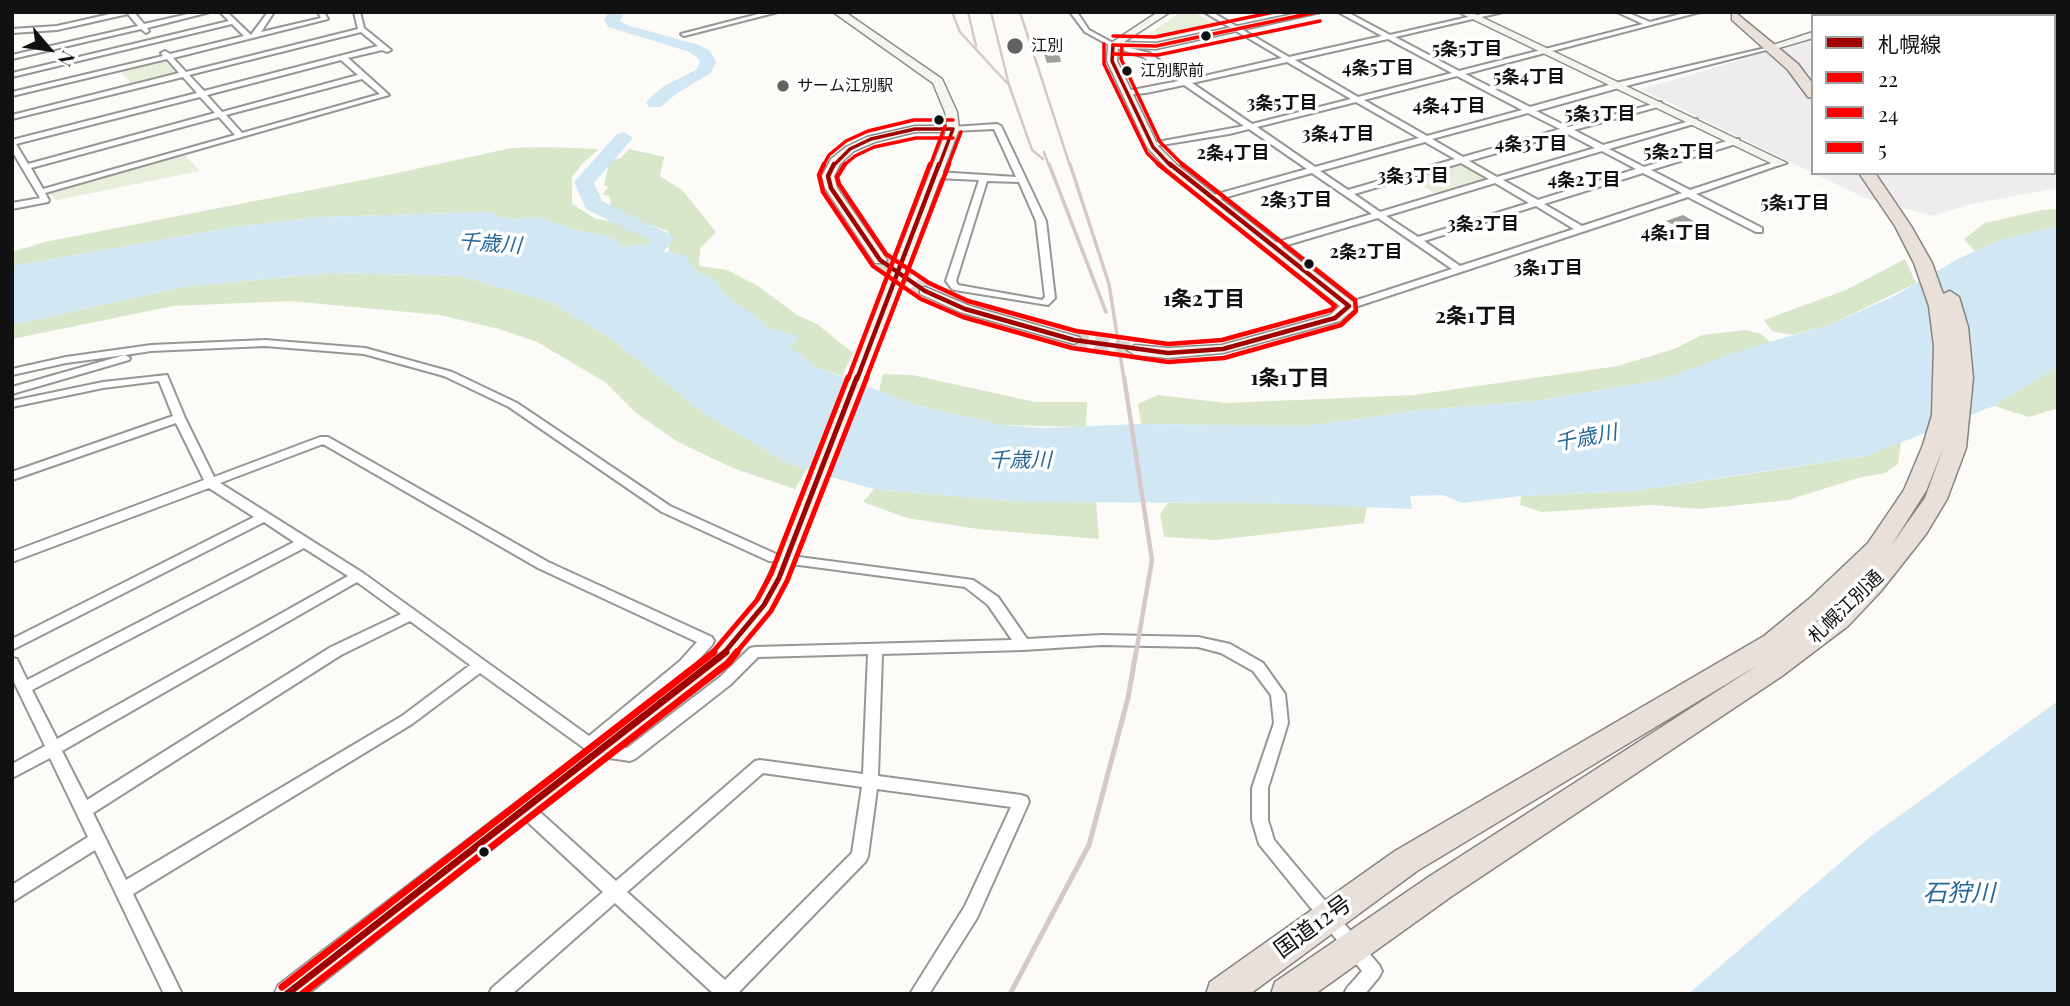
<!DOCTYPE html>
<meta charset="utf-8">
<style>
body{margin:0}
#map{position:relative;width:2070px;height:1006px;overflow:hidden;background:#fcfbf8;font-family:"Playfair Display","Noto Sans JP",serif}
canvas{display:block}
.frame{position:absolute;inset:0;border:14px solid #111;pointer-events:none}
.legend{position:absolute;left:1811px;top:14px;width:245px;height:161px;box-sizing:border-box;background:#fff;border:2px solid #a0a0a0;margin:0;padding:9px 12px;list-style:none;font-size:21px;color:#111}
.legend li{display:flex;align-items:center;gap:14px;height:35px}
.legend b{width:35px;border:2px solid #a0a0a0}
.north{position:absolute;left:14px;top:14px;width:70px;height:70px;-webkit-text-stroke:5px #fff;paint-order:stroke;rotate:119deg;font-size:19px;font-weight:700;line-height:28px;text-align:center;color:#111}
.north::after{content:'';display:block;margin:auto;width:24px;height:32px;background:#111;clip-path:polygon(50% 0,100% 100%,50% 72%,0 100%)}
</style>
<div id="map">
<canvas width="2070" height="1006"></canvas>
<div class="frame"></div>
<ul class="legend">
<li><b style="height:9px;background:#a00000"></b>札幌線</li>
<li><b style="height:9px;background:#f00"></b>22</li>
<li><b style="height:9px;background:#f00"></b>24</li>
<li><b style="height:9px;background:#f00"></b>5</li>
</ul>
<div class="north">N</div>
</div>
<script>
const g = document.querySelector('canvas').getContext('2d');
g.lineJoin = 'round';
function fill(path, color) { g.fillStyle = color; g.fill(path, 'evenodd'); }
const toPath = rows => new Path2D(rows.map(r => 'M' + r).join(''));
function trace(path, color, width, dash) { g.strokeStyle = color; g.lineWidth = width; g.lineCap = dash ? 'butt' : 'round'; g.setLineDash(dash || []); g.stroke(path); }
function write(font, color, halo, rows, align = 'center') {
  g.font = font + ' "Playfair Display","Noto Sans JP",serif'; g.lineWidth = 7; g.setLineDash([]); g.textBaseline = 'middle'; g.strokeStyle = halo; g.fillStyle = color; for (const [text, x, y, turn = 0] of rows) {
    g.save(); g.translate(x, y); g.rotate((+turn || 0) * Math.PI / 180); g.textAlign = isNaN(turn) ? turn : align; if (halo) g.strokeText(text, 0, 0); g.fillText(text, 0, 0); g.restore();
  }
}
fill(toPath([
 [1916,12,2058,12,2058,188,1967,205,1933,216,1863,197,1813,173,2054,173,2054,16,1903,16],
 [1813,40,1813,173,1641,89,1765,53]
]), '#efecee');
fill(toPath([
 [1181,12,1194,12,1217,26,1158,40,1148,34],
 [160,61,165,61,176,74,133,85,120,71],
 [184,154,200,171,57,200,48,193],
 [1460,163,1485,178,1434,193,1411,178]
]), '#e7efda');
fill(toPath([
 [545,147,599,149,582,164,572,177,572,204,596,219,616,222,636,233,659,240,650,250,644,244,624,247,611,237,573,229,537,217,512,220,488,212,320,217,240,226,12,266,12,252,45,242,388,175,511,148],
 [629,149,664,157,660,176,682,190,716,232,700,249,699,266,727,270,758,286,797,315,817,324,853,353,842,376,814,366,790,347,799,336,773,330,722,292,716,281,695,271,685,256,669,252,668,231,611,211,610,197,603,194,608,187,604,185,608,168,605,162,621,158],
 [2058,209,2058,226,1997,241,1975,251,1964,239,1985,223,2042,210],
 [1905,259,1916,283,1832,324,1792,335,1772,331,1764,320,1846,290],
 [332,273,460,276,550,302,610,338,703,413,782,460,806,470,795,489,733,468,678,442,636,413,605,382,537,342,499,329,439,315,290,301,173,306,12,339,12,325,183,287],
 [1746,330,1761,334,1770,342,1660,380,1536,401,1421,410,1306,426,1141,424,1138,404,1158,395,1226,403,1414,395,1618,366,1674,349,1702,335],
 [2058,366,2058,408,2029,417,1994,406],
 [883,374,912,375,1035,402,1087,402,1086,427,1002,425,916,405,879,391],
 [1901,442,1898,464,1885,473,1858,478,1788,500,1700,509,1652,505,1542,512,1520,505,1521,496,1634,491,1743,475,1866,456],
 [874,489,1020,502,1096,502,1099,539,978,529,907,518,863,502],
 [1168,503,1261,503,1367,506,1364,523,1216,540,1164,537,1160,514]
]), '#d8e7c9');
fill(toPath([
 [488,212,512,220,537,217,573,229,612,237,624,247,644,244,655,253,669,252,685,256,695,271,717,281,722,292,773,330,800,336,790,347,814,366,916,405,1002,425,1044,428,1141,424,1306,426,1421,410,1536,401,1660,380,1742,350,1832,324,1894,296,1956,260,1997,241,2058,226,2058,366,1994,406,1866,456,1634,491,1521,496,1462,503,1443,495,1410,496,1412,509,1261,503,1020,502,874,489,806,470,782,460,703,413,610,338,550,302,460,276,332,273,183,287,12,325,12,266,240,226,320,217],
 [2058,701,2058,994,1688,994,1870,837]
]), '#d1e7f3');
fill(toPath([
 [609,12,624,12,620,21,630,26,699,45,710,51,716,62,711,73,676,94,661,107,649,107,646,103,649,99,664,86,696,70,700,62,697,57,687,51,608,27,604,19,609,12],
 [624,132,633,138,594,183,602,201,671,235,675,239,664,251,658,289,655,294,647,296,639,294,636,289,643,250,651,241,586,209,574,182,617,134,624,132]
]), '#d1e7f3');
fill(toPath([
 [1055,37,1061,62,1047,63,1039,38],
 [1683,215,1704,227,1687,232,1666,221]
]), '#a09f9d');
trace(toPath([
 [880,260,925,291],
 [1074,340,1135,350]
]), '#d9d8d5', 14, [14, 7]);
const street = toPath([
 [119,12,134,12,144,24,197,12,210,12,147,28,149,31,146,33,141,29,12,59,12,55,138,26,128,14,57,30,12,33,12,29,57,26,119,12],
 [220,12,227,12,251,35,268,12,274,12,261,32,321,18,318,12,324,12,328,19,173,58,186,72,358,29,354,12,360,12,364,28,391,50,387,52,382,50,348,58,389,95,45,193,49,200,48,202,12,209,12,203,40,198,12,151,12,140,197,93,183,77,12,119,12,115,179,73,167,59,12,96,12,92,163,56,161,53,165,51,170,54,244,36,232,24,12,77,12,73,229,21,220,12],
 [361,32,378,46,204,91,189,75,361,32],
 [341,60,358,75,222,112,207,95,341,60],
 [362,79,380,94,242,133,226,115,362,79],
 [200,97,215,113,28,164,16,144,200,97],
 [219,117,235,135,43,189,31,168,219,117],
 [766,12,778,12,684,36,681,34,766,12],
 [1070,12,1077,12,1089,30,1115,44,1149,53,1187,80,1282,58,1204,12,1212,12,1289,57,1382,36,1338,12,1347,12,1390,35,1490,12,1503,12,1395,37,1459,71,1643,24,1617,12,1626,12,1650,22,1688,12,1700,12,1465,74,1530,107,1616,83,1774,46,1774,48,1622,87,1536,111,1568,127,1661,102,1661,106,1574,130,1603,145,1697,119,1697,123,1609,149,1644,167,1733,139,1739,139,1739,143,1651,170,1690,190,1778,161,1785,163,1696,194,1762,228,1762,232,1756,232,1688,197,1349,309,1345,308,1345,304,1452,269,1378,218,1277,248,1271,248,1271,244,1372,214,1312,173,1216,200,1210,200,1210,196,1307,169,1249,129,1229,134,1149,147,1149,143,1152,143,1244,126,1184,85,1146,93,1124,95,1124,91,1127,91,1179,81,1143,57,1111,46,1085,32,1070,12],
 [1388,39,1452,73,1358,97,1295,60,1388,39],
 [1287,62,1351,99,1252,124,1192,83,1287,62],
 [1457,76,1522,110,1427,136,1364,100,1457,76],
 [1356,102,1419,138,1315,167,1257,127,1356,102],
 [1528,113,1560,129,1463,157,1432,139,1528,113],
 [1566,133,1595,148,1497,177,1469,161,1566,133],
 [1425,142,1455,159,1348,190,1320,171,1425,142],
 [1602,151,1636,169,1538,200,1503,180,1602,151],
 [1461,163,1489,179,1380,212,1354,194,1461,163],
 [1643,173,1682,193,1582,226,1544,204,1643,173],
 [1495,183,1529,203,1418,237,1386,216,1495,183],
 [1536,206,1574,229,1460,266,1424,241,1536,206],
 [997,124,1001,126,1046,221,1055,298,1048,305,955,290,952,289,946,281,979,180,937,178,933,175,937,172,1016,177,994,129,953,131,949,129,953,127,997,124],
 [987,181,1019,182,1036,221,1045,297,1042,300,958,285,956,281,987,181],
 [265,340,365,348,452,372,517,403,670,506,776,554,973,580,998,597,1027,639,1102,635,1198,637,1230,644,1263,663,1285,694,1288,723,1268,788,1268,820,1274,840,1379,965,1382,971,1379,977,1365,994,1344,994,1347,988,1362,971,1259,844,1252,820,1252,788,1274,723,1271,695,1253,671,1221,653,1198,647,1102,645,1023,650,882,654,878,776,1021,795,1027,797,1029,802,977,918,929,994,910,994,965,906,1011,807,877,789,868,856,866,861,737,994,714,994,615,903,512,994,489,994,492,988,603,892,519,814,517,809,519,804,525,802,531,804,616,881,755,761,760,760,863,774,868,654,758,657,730,685,635,759,630,761,595,756,480,673,412,724,133,894,182,994,164,994,95,850,12,902,12,885,88,837,50,758,12,778,12,764,45,746,12,678,12,658,17,659,27,680,294,542,264,522,12,650,12,639,254,517,209,488,12,562,12,552,204,480,176,423,12,480,12,472,173,416,159,381,103,388,12,407,12,401,103,382,167,375,185,418,214,477,320,437,328,437,548,562,712,637,714,641,712,645,690,669,600,744,603,746,627,748,720,677,750,648,755,647,1012,640,988,605,965,587,769,561,662,512,509,407,444,376,364,354,265,346,151,351,125,355,130,358,129,360,12,394,12,387,125,355,66,363,12,375,12,369,66,357,151,345,265,340],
 [323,444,538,568,697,642,680,661,589,736,363,573,220,483,323,444],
 [304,548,348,576,57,739,32,690,304,548],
 [357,582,401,614,331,647,87,800,62,751,357,582],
 [410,621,470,665,402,716,126,880,93,813,341,655,410,621],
 [763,773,862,787,852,853,725,980,627,892,763,773]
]);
const secondary = toPath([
 [833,12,845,12,942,79,957,112,959,129,808,529,788,578,771,610,729,662,308,994,274,994,278,985,715,650,757,600,790,529,946,132,915,132,875,142,854,151,840,164,834,176,837,188,887,260,885,263,875,263,825,188,822,176,831,159,846,147,867,137,915,126,947,126,945,112,933,83,833,12],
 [1158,12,1170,12,1124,42,1156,43,1303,12,1323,12,1156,49,1118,48,1117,61,1158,146,1177,165,1354,303,1354,309,1340,321,1223,353,1168,358,1135,355,1127,350,1135,345,1168,348,1222,345,1330,315,1340,306,1169,171,1147,147,1107,61,1108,45,1158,12],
 [1458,12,1471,12,1787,163,1777,166,1458,12],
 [1890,12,1906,12,1899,16,1883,16,1890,12],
 [1813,32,1813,38,1772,50,1767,47,1813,32],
 [925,287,970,306,1079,337,1081,340,1074,344,960,312,920,294,920,288,925,287]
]);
const highway = toPath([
 [1736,13,1798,64,1813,84,1813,98,1808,97,1788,70,1732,20,1732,14,1736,13],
 [1859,173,1875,173,1911,226,1932,263,1943,294,1950,291,1959,297,1968,327,1973,378,1966,448,1947,499,1926,534,1881,591,1848,626,1782,676,1452,896,1315,994,1271,994,1275,982,1430,876,1758,665,1417,871,1250,994,1206,994,1210,982,1395,851,1764,636,1809,599,1868,543,1904,490,1923,445,1932,415,1934,346,1929,306,1914,263,1895,226,1859,173],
 [1944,446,1925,498,1891,546,1926,491,1944,446],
 [1876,564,1830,612,1804,632,1827,613,1876,564]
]);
trace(street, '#979695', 4);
trace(secondary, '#8d8d8c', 3);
trace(highway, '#848482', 3);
fill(street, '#fffefe');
fill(secondary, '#f5f4ed');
fill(highway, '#e8e0d9');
trace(toPath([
 [952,12,960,32,1007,83],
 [968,12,976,46],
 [991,12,1009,85,1032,150,1043,159],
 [1020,12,1070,166],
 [1044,152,1049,166]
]), '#d7c8c8', 2.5);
trace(toPath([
 [1049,164,1106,312],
 [1070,164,1109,284,1124,379]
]), '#d7c8c8', 3.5);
trace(toPath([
 [1124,377,1152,560,1136,653]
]), '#d7c8c8', 4.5);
trace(toPath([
 [1010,994,1089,845,1128,698,1136,652]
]), '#d7c8c8', 5);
trace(toPath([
 [1113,45,1112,61,1153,147,1171,166],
 [833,166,850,149,871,139,915,129,953,129],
 [939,166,953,129]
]), '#a00000', 3.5);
trace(toPath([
 [834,164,828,176,831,188,880,260,925,291,965,309,1074,340,1168,353,1223,349,1335,318,1349,306,1170,164],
 [857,379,939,164]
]), '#a00000', 4.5);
trace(toPath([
 [724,653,764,605,779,578,857,377]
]), '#a00000', 5);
trace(toPath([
 [287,994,726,652]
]), '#a00000', 7);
trace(toPath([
 [1122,46,1121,59,1160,142,1184,166],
 [1113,54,1158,55,1320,21],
 [823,166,829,155,846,141,868,131,914,120,953,120],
 [948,166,961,132]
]), '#f00', 3.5);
trace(toPath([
 [824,164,819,175,823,192,873,266,921,299,963,317,1072,348,1168,362,1224,358,1341,325,1356,311,1355,300,1182,164],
 [866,379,949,164]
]), '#f00', 4.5);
trace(toPath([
 [736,653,771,611,787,581,867,377]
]), '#f00', 5);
trace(toPath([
 [302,994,728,663,737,652]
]), '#f00', 7);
trace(toPath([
 [1113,36,1155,37,1274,12],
 [1104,44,1104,64,1147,153,1160,166],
 [843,166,855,156,874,147,916,138,953,138],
 [930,166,945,126]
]), '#f00', 3.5);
trace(toPath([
 [845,164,837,177,839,184,886,254,929,283,968,301,1076,331,1168,344,1222,340,1331,310,1335,306,1158,164],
 [848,379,930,164]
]), '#f00', 4.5);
trace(toPath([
 [712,653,757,600,771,574,848,377]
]), '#f00', 5);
trace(toPath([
 [282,987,714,652]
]), '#f00', 7);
trace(toPath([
 [1113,45,1156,46,1317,12]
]), '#f00', 3.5);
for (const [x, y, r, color] of [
 [1206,36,6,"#111"],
 [1015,46,9,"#636362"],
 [1127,71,6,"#111"],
 [783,86,7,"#636362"],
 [939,120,6,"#111"],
 [1309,264,6,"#111"],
 [484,852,6,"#111"]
]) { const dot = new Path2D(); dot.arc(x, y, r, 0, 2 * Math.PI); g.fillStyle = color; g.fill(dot); trace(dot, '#fff', 2.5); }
write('16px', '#111', '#fff', [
 ["江別",1031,46],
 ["サーム江別駅",797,86]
], 'left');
write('16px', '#111', '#fff', [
 ["江別駅前",1140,71]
], 'left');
write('bold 18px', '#111', '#fff', [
 ["5条5丁目",1467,49],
 ["4条5丁目",1378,68],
 ["5条4丁目",1529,77],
 ["3条5丁目",1282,103],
 ["4条4丁目",1449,106],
 ["5条3丁目",1600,114],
 ["3条4丁目",1338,134],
 ["4条3丁目",1531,144],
 ["5条2丁目",1679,152],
 ["2条4丁目",1233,153],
 ["3条3丁目",1413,176],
 ["4条2丁目",1584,180],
 ["2条3丁目",1296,200],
 ["5条1丁目",1795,203],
 ["3条2丁目",1483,224],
 ["4条1丁目",1676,233],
 ["2条2丁目",1366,252],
 ["3条1丁目",1548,268]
]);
write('19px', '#111', '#fff', [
 ["札幌江別通",1846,607,-44]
]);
write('italic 21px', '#256898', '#fff', [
 ["千歳川",490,244,4],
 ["千歳川",1586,438,-11],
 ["千歳川",1020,460]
]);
write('bold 21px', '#111', '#fff', [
 ["1条2丁目",1204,299],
 ["2条1丁目",1476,316],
 ["1条1丁目",1290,378]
]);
write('23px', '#111', '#fff', [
 ["国道12号",1313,927,-36]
]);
write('italic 24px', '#256898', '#fff', [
 ["石狩川",1959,894]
]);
</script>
